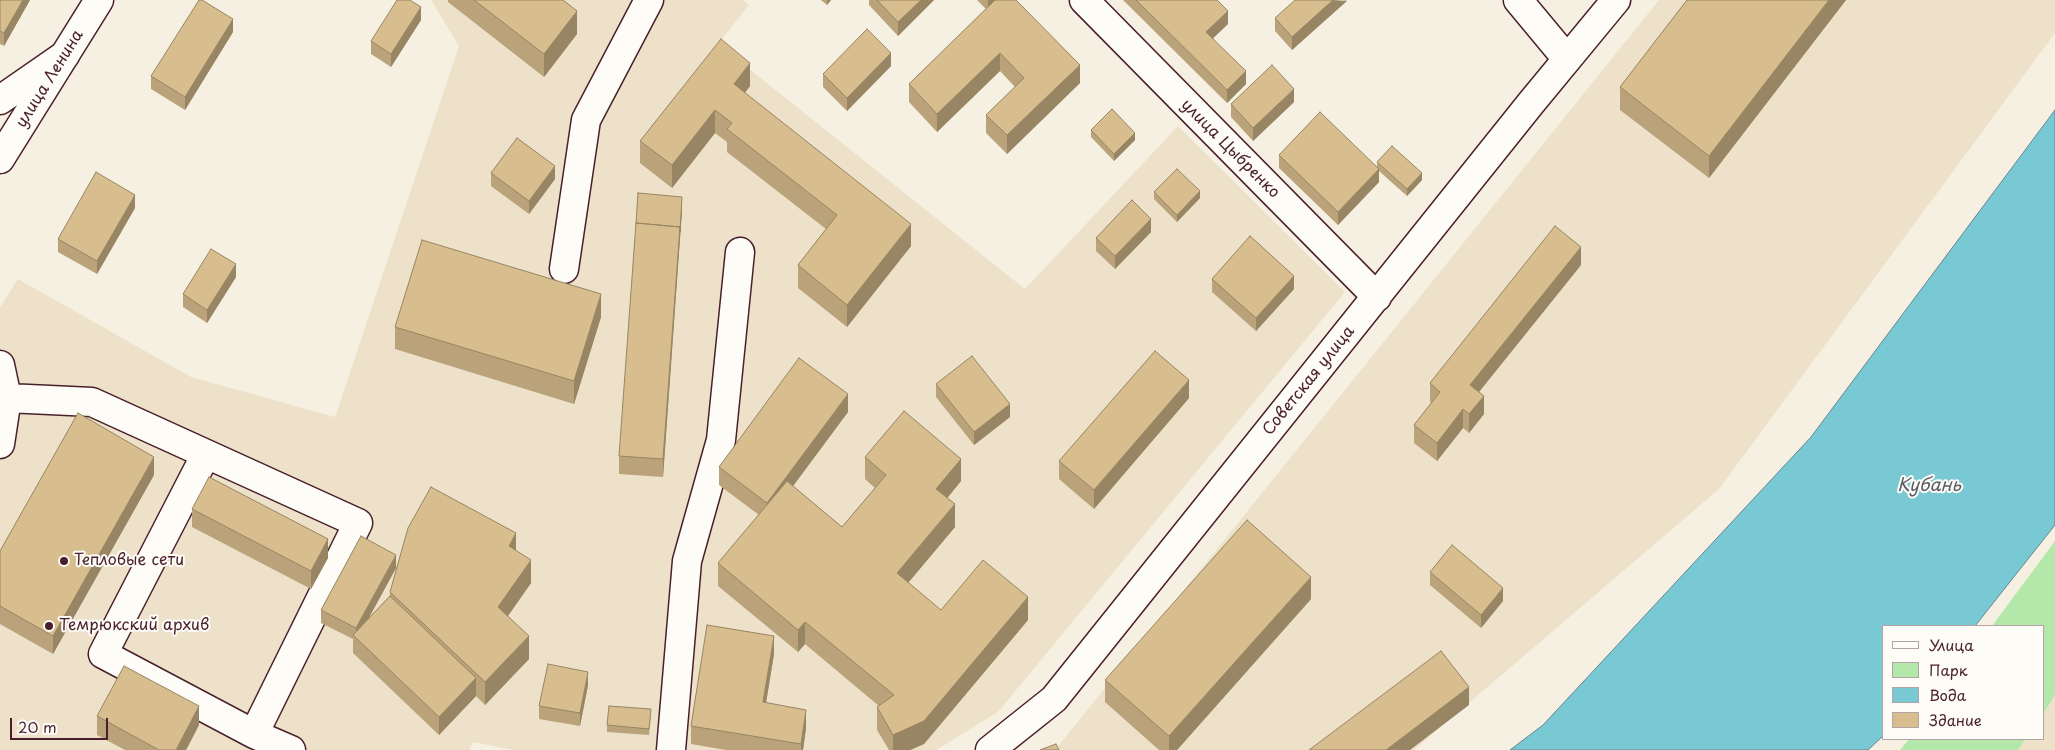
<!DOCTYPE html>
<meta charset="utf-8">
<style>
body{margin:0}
#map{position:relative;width:2055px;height:750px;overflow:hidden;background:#f6f0e2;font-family:"Playpen Sans",sans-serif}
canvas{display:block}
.legend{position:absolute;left:1882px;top:625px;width:162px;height:115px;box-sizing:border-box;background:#fdfcf7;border:1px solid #b5a4a5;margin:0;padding:6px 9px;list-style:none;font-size:15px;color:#4a1f2b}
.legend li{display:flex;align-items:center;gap:10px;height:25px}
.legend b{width:25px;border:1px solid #b5a4a5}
.scale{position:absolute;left:10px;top:718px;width:98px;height:22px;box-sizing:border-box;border:2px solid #4a1f2b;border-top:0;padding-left:6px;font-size:15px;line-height:18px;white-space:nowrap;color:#4a1f2b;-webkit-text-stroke:4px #fdfcf7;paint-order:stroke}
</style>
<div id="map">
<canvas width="2055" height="750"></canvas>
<ul class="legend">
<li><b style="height:6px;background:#fdfcf7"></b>Улица</li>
<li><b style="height:14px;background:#b3e8aa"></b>Парк</li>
<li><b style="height:14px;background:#79c9d4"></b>Вода</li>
<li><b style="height:14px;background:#d8be8e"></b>Здание</li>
</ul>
<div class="scale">20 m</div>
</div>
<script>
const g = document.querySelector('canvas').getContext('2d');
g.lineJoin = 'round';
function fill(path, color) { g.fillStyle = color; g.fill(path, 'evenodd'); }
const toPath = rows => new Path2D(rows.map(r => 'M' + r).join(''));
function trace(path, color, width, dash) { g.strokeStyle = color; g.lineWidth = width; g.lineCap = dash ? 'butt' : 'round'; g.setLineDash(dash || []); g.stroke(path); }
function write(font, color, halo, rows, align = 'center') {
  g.font = font + ' "Playpen Sans",sans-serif'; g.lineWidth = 4; g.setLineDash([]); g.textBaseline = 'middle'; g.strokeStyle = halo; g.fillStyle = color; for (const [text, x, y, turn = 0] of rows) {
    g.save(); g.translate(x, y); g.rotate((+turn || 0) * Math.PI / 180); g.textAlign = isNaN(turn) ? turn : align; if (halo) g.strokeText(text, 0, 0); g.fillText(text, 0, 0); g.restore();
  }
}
fill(toPath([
 [431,0,743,0,749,5,718,44,1025,289,1178,126,1345,292,998,712,936,750,513,750,473,742,469,750,0,750,0,307,18,279,191,377,335,417,459,46],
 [1659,0,2055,0,2055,33,1719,489,1414,750,1055,750],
 [2055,608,2055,750,2004,750,1999,739,2044,739,2044,626]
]), '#ede1c9');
fill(toPath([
 [2055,541,2055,695,2044,712,2044,626,1992,626],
 [1909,739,2025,739,2018,750,1900,750]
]), '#b3e8aa');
const water = toPath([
 [2055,110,2055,525,1975,626,1884,626,1884,735,1868,750,1510,750,1543,725,1811,437,2055,110]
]);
fill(water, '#79c9d4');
trace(water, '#668590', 1);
const minor = toPath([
 [1084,0,1377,297],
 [1518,0,1567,59],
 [0,100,65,55],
 [564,269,586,120,649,0],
 [0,365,7,398,0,444],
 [7,398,92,402,358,523,254,734],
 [206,454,103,654,254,734,291,750],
 [671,750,687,561,721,440,740,252],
 [990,750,1054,699,1531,103,1616,0]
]);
const major = toPath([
 [0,159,99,0]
]);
trace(minor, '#4a1f2b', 31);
trace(major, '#4a1f2b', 31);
trace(minor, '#fdfcf7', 28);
trace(major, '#fdfcf7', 28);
fill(toPath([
 [0,0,30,0,4,46,0,44],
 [448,0,563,0,577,34,544,77,448,2],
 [821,0,831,0,827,5],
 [869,0,934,0,898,36,869,5],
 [977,0,1016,0,1080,83,1007,154,986,133,986,115,1015,87,1000,71,937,132,909,102,909,84,986,9],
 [1123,0,1217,0,1228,24,1213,38,1246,84,1227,103],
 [1347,0,1292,50,1275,31,1275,18],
 [1687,0,1846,0,1709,178,1620,110,1620,87],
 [421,20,391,67,371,54,371,41],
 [233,32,185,110,151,89,151,76],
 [891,66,847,111,823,87,823,74],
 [750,86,745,93,911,246,847,327,798,288,798,265,826,229,727,152,727,142,715,133,672,188,640,163,640,141],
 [1294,102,1253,141,1231,117,1231,104],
 [1091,130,1135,140,1114,161,1091,137],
 [1279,155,1377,167,1377,162,1422,180,1407,196,1379,171,1379,182,1338,225,1279,168],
 [491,173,555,179,529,214,491,186],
 [1154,192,1200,198,1177,222,1154,199],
 [135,208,97,274,58,252,58,239],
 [682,210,663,477,619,474,619,456],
 [1151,232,1115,269,1096,251,1096,238],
 [1581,265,1479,392,1484,414,1469,433,1463,428,1437,461,1414,443,1414,425,1431,403,1430,401,1430,383],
 [236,277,207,323,183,307,183,294],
 [1212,279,1294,289,1256,331,1212,292],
 [601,317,574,404,395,349,395,327],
 [936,384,1010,417,974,445,936,397],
 [1189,398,1094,509,1059,479,1059,461],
 [848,412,793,486,842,527,875,488,865,479,865,457,961,481,947,498,955,527,908,583,941,610,1028,620,924,744,910,750,889,750,877,730,877,707,879,706,805,644,798,652,718,586,718,563,759,515,719,485,719,467],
 [154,475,53,654,0,624,0,551],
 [192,509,328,558,311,589,192,527],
 [516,550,531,583,508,616,529,659,485,705,476,696,439,735,353,653,353,639,321,623,321,610,396,568,369,618,390,596,390,592],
 [1430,572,1503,601,1481,628,1430,585],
 [1311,599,1177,750,1159,750,1105,702,1105,680],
 [774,654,766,703,806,728,803,750,726,750,691,744,691,726],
 [588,685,580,726,539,719,539,706],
 [651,715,649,735,607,732,607,725],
 [97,716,199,725,186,750,125,750,97,735]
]), '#baa37a');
fill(toPath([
 [23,0,30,0,4,46,4,33],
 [827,0,831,0,827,5],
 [921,0,934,0,898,36,898,22],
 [988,0,997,0,988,10],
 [1333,0,1347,1,1292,50,1292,37],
 [1829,0,1846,0,1709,178,1709,156],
 [421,7,421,20,391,67,391,54],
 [577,11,577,34,544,77,544,54],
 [1228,11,1228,24,1206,45,1206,32],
 [233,19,233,32,185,110,185,97],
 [891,53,891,66,847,111,847,98],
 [1000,53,1000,71,937,132,937,114],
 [750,63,750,86,734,106,734,84],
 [1080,65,1080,83,1007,154,1007,135],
 [1246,71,1246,84,1227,103,1227,90],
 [1294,89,1294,102,1253,141,1253,128],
 [715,110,715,133,672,188,672,165],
 [1135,133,1135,140,1114,161,1114,154],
 [555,166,555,179,529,214,529,201],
 [1379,169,1379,182,1338,225,1338,212],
 [1422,173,1422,180,1407,196,1407,189],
 [1200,191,1200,198,1177,222,1177,215],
 [135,195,135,208,97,274,97,261],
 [682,197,682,210,663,477,663,459],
 [1151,219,1151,232,1115,269,1115,256],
 [911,224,911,246,847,327,847,305],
 [1581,247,1581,265,1470,403,1470,385],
 [236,264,236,277,207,323,207,310],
 [1294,276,1294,289,1256,331,1256,318],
 [601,294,601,317,574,404,574,381],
 [1189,380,1189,398,1094,509,1094,490],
 [848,394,848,412,767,521,767,503],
 [1484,396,1484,414,1469,433,1469,414],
 [1010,404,1010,417,974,445,974,432],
 [1463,409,1463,428,1437,461,1437,443],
 [154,457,154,475,53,654,53,636],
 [961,459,961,481,936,512,936,489],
 [955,504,955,527,897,596,897,573],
 [516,533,516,555,509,546],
 [328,539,328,558,311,589,311,571],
 [396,555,396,568,357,639,356,638,356,628],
 [531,560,531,583,498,630,498,607],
 [1311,577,1311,599,1177,750,1169,750,1169,736],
 [1503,588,1503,601,1481,628,1481,615],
 [1028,597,1028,620,924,744,910,750,893,750,893,735],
 [805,622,805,644,798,652,798,630],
 [529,636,529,659,485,705,485,682],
 [774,636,774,654,763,721,763,702],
 [588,672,588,685,580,726,580,713],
 [476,678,476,696,439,735,439,717],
 [1469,687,1469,705,1410,750,1386,750],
 [199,706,199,725,186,750,176,750],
 [806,710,806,728,803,750,801,750,801,744]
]), '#978563');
const building = toPath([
 [0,0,23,0,4,33,0,31,0,0],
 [199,0,202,0,233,19,185,97,151,76,199,0],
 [397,0,410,0,421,7,391,54,371,41,397,0],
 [474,0,563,0,577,11,544,54,474,0],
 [877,0,921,0,898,22,877,0],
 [995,0,1016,0,1080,65,1007,135,986,115,1024,78,1000,53,937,114,909,84,995,0],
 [1136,0,1217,0,1228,11,1206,32,1246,71,1227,90,1136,0],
 [1295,0,1333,0,1292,37,1275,18,1295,0],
 [1687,0,1829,0,1709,156,1620,87,1687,0],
 [867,29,891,53,847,98,823,74,867,29],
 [721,39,750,63,734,84,911,224,847,305,798,265,837,215,727,129,732,123,715,110,672,165,640,141,721,39],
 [1272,65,1294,89,1253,128,1231,104,1272,65],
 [1112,109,1135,133,1114,154,1091,130,1112,109],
 [1320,112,1379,169,1338,212,1279,155,1320,112],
 [517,138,555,166,529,201,491,173,517,138],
 [1392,146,1422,173,1407,189,1377,162,1392,146],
 [1177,169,1200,191,1177,215,1154,192,1177,169],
 [96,172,135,195,97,261,58,239,96,172],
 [638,193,682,197,680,232,680,227,636,223,638,193],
 [1132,200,1151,219,1115,256,1096,238,1132,200],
 [636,223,680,227,663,459,619,456,636,223],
 [1555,226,1581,247,1470,385,1484,396,1469,414,1463,409,1437,443,1414,425,1440,392,1430,383,1555,226],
 [1250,236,1294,276,1256,318,1212,279,1250,236],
 [422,240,601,294,574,381,395,327,422,240],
 [211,249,236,264,207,310,183,294,211,249],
 [1155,351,1189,380,1094,490,1059,461,1155,351],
 [972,356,1010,404,974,432,936,384,972,356],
 [799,358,848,394,767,503,719,467,799,358],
 [904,411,961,459,936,489,955,504,897,573,941,610,983,560,1028,597,924,721,893,735,877,707,894,695,805,622,798,630,718,563,787,481,842,527,886,475,865,457,904,411],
 [78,413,154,457,53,636,0,606,0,551,78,413],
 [209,477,328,539,311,571,192,509,209,477],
 [431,487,516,533,509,546,531,560,498,607,529,636,485,682,390,592,408,528,431,487],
 [1247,520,1311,577,1169,736,1105,680,1247,520],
 [361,536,396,555,356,628,321,610,361,536],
 [1452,545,1503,588,1481,615,1430,572,1452,545],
 [390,596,476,678,439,717,353,635,390,596],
 [707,625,774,636,763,702,806,710,801,744,691,726,707,625],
 [1441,651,1469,687,1386,750,1309,750,1441,651],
 [548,664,588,672,580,713,539,706,548,664],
 [124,666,199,706,176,750,159,750,97,716,124,666],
 [609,706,651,709,649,729,607,725,609,706],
 [1056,744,1059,750,1040,750,1056,744]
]);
fill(building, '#d8be8e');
trace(building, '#978563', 1);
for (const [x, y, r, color] of [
 [64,561,5,"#4a1f2b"],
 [49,626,5,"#4a1f2b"]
]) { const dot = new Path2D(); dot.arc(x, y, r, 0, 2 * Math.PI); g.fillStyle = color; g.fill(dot); trace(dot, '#fdfcf7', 2); }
write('16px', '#4a1f2b', '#fdfcf7', [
 ["улица Ленина",50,79,-58],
 ["улица Цыбренко",1230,149,45],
 ["Советская улица",1309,381,-51]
]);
write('16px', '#4a1f2b', '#fdfcf7', [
 ["Тепловые сети",74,561],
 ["Темрюкский архив",59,626]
], 'left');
write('italic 18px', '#5a5a66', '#fdfcf7', [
 ["Кубань",1929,486]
]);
</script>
